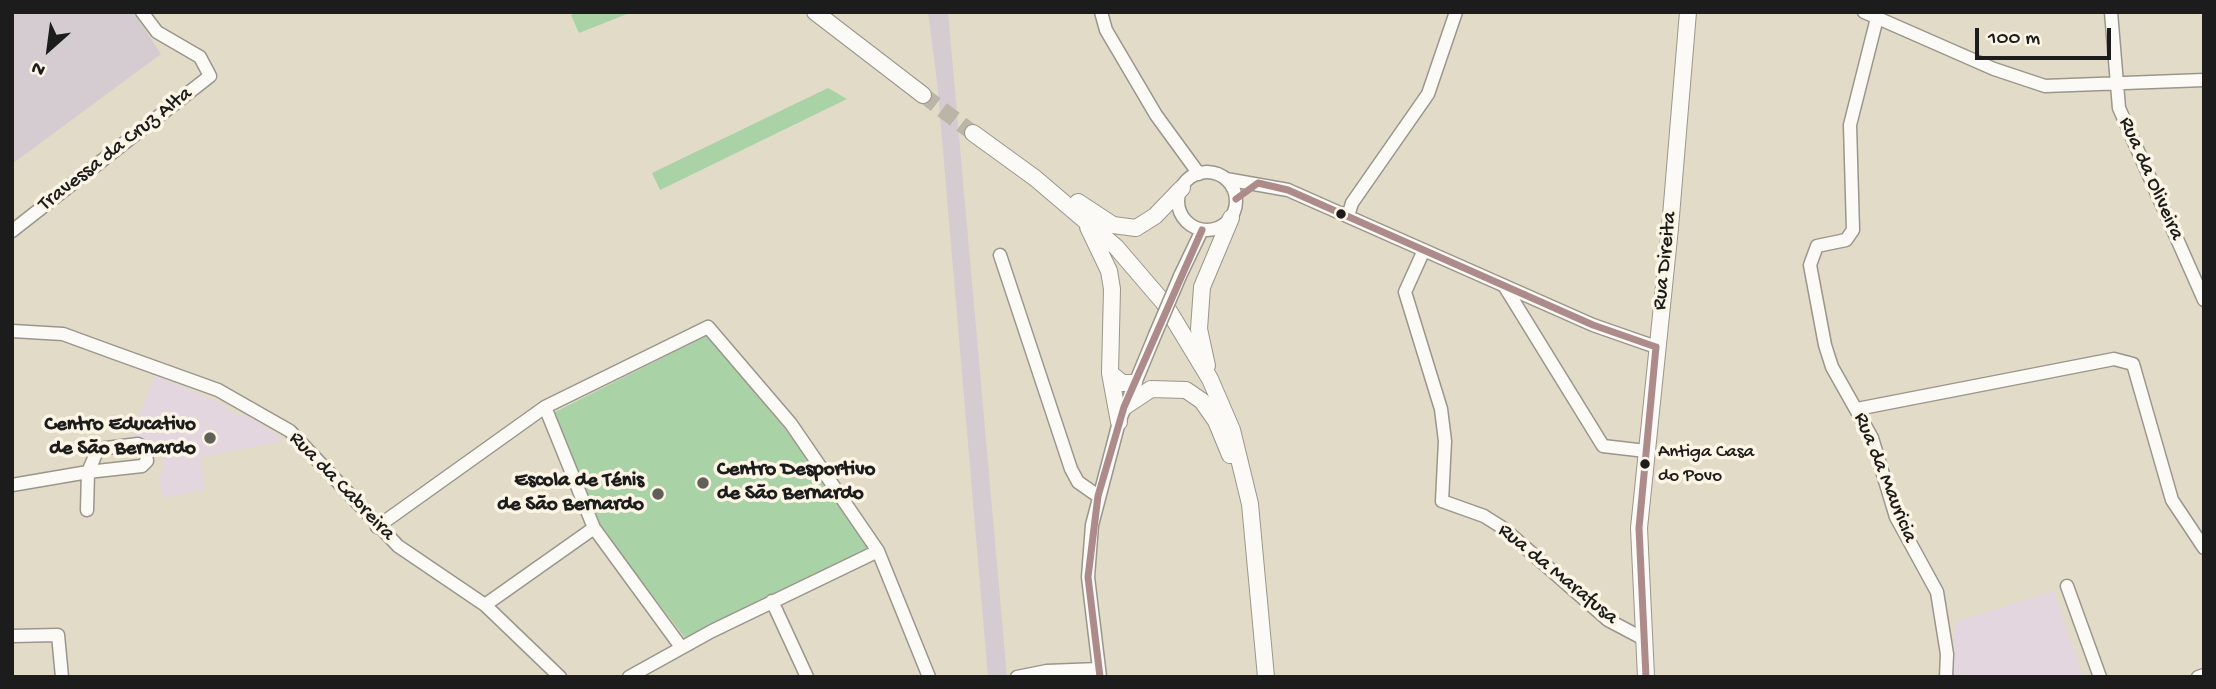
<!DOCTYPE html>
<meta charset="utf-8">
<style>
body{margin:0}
#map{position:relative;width:2216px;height:689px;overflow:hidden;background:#e2dbc8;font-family:"Gochi Hand",sans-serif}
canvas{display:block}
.frame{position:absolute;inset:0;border:14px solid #1c1c1c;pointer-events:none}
.north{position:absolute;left:14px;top:14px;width:70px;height:70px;-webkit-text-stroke:5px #fcf5e5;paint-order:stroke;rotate:208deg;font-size:19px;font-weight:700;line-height:28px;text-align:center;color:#1c1c1c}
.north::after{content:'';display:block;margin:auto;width:24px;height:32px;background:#1c1c1c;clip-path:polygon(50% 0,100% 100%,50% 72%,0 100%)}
.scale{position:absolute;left:1975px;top:28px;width:136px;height:32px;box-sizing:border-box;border:4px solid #1c1c1c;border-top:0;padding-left:9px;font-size:21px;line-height:24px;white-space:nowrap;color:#1c1c1c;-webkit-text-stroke:5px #fcf5e5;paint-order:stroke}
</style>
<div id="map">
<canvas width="2216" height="689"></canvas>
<div class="frame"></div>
<div class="north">N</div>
<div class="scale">100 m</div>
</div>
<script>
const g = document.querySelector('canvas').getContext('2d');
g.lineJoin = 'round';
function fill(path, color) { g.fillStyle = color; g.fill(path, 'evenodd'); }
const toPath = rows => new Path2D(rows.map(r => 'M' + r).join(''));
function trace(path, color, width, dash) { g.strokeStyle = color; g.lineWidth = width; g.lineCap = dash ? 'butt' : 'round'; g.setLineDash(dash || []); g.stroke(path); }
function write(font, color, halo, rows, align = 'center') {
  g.font = font + ' "Gochi Hand",sans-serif'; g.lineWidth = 7; g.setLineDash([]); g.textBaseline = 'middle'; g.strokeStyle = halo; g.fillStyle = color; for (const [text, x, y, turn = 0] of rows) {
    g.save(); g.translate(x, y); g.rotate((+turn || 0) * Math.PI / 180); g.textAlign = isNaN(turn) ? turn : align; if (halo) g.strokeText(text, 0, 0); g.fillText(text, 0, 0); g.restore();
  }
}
fill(toPath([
 [155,375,227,406,226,409,240,416,242,414,257,421,284,441,201,457,205,490,162,498,159,473,164,472,161,446,131,434],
 [2054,591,2083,677,1951,677,1955,622]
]), '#e4d6de');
fill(toPath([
 [12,12,133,12,161,54,12,164],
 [928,12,948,12,1007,677,988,677,937,81]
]), '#d4ccd1');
fill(toPath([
 [578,12,632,12,579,33,571,15],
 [828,88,847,99,660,190,652,173],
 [708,335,795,441,868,548,685,638,600,526,553,413]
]), '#a9d2a6');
trace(toPath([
 [923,95,973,133]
]), '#bab5a6', 16, [16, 8]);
const minor = toPath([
 [1101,12,1106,30,1156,115,1199,174],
 [1864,12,1994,69,2045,86,2204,80],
 [2111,12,2119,108,2204,300],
 [1877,18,1850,125,1853,230,1846,240,1817,246,1810,265,1825,345,1832,367,1872,438,1896,517,1937,592,1947,654,1946,677],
 '1178 201a29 29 0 1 1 58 0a29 29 0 1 1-58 0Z',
 [1226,179,1288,190,1593,325,1656,347],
 [1348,216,1352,203,1428,94,1456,12],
 [12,231,210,76,200,57,157,32,142,12],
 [1424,250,1405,292,1441,409,1445,441,1442,501,1484,516,1503,528,1608,620,1642,638],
 [1000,255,1071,469,1078,482,1098,496],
 [1180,276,1202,230],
 [1505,287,1603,446,1646,451],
 [12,331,63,334,115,353,218,390,290,431,398,546,485,605,560,677],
 [545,407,594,528,681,647],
 [1857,409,2114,359,2133,364,2172,500,2204,548],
 [12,485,88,472,142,466,147,461,145,448,138,444,98,449,88,472,87,510],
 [377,527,545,407,708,327,791,424,878,551,929,677],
 [2067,586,2100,677],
 [772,601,807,677],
 [485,605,594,528],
 [12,636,58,635,62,677],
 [629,677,712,631,878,551],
 [1017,677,1047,671,1099,669],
 [1100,677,1088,577,1092,525,1119,422,1155,335],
 [2198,677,2204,675]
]);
const major = toPath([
 [815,12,923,95],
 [973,133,1035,178,1116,247,1164,303,1210,379,1232,430,1250,504,1266,677],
 [1078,202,1113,225,1136,228,1155,216,1182,188],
 [1088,227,1109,271,1112,289,1110,373,1119,422],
 [1207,366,1199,329,1202,287,1231,218],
 [1110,373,1122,383,1134,383],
 [1124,407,1151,389,1186,390,1202,401,1216,421,1230,455],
 [1646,677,1639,528,1670,228,1688,12]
]);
trace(minor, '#9a968c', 15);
trace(major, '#9a968c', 18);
trace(minor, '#fbfaf7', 12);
trace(major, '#fbfaf7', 16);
const minorBridge = toPath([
 [1155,335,1180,276]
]);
trace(minorBridge, '#9a968c', 15, []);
trace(minorBridge, '#fbfaf7', 12);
trace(toPath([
 [1236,199,1258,183,1288,190,1593,325,1656,347],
 [1100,677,1088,577,1098,496,1124,407,1202,230],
 [1646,677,1639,528,1656,347]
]), '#ae8b8b', 7);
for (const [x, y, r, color] of [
 [1341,214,6,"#1c1c1c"],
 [210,438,7,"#615f58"],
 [1645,464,6,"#1c1c1c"],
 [703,483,7,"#615f58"],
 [658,494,7,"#615f58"]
]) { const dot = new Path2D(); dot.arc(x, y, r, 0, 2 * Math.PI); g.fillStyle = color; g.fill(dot); trace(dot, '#fcf5e5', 2.5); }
write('19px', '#1c1c1c', '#fcf5e5', [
 ["Antiga Casa",1658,453],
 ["do Povo",1658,477]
], 'left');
write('21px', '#1c1c1c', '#fcf5e5', [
 ["Travessa da Cruz Alta",116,150,-38],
 ["Rua da Oliveira",2150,179,66],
 ["Rua Direita",1666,261,-84],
 ["Rua da Mauricia",1884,478,68],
 ["Rua da Cabreira",341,487,46],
 ["Rua da Marafusa",1557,575,39]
]);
write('bold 21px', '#1c1c1c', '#fcf5e5', [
 ["Centro Educativo",196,426],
 ["de São Bernardo",196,450],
 ["Centro Desportivo",717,471,"left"],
 ["de São Bernardo",717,495,"left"],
 ["Escola de Ténis",644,482],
 ["de São Bernardo",644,506]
], 'right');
</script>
